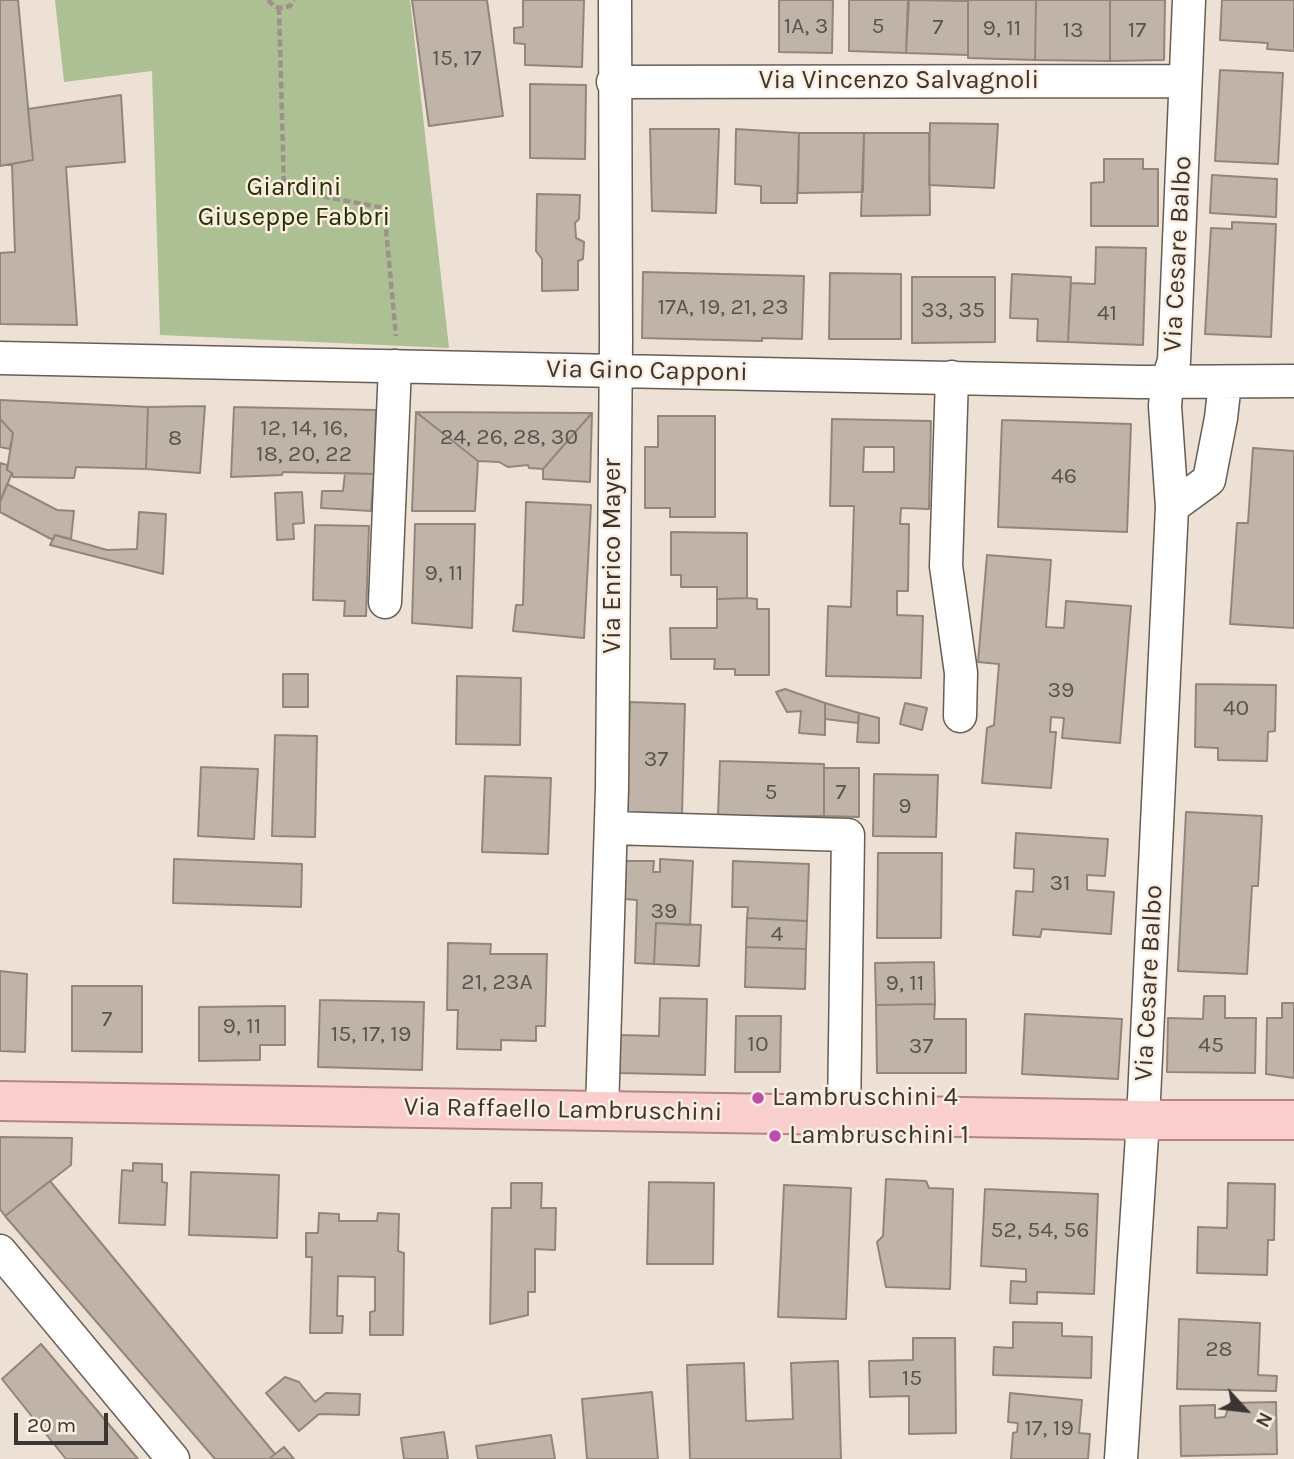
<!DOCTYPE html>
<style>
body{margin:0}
#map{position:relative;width:1294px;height:1459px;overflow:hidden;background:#ede0d4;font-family:Karla,sans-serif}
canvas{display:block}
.north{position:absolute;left:1210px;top:1375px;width:70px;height:70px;-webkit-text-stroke:5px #fbeee1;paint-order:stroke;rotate:117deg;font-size:19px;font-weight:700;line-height:28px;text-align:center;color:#3a3530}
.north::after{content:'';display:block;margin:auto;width:24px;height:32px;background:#3a3530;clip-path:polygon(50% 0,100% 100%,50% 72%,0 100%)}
.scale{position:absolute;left:14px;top:1413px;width:94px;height:32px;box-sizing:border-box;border:4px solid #3a3530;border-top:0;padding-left:9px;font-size:21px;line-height:24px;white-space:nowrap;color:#3a3530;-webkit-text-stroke:5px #fbeee1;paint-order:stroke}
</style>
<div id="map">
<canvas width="1294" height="1459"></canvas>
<div class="north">N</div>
<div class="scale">20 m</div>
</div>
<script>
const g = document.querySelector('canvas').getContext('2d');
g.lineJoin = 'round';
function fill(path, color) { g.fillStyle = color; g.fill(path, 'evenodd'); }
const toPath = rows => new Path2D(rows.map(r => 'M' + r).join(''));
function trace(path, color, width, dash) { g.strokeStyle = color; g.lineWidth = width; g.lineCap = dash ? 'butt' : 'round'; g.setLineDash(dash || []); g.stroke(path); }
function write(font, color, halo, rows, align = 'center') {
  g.font = font + ' Karla,sans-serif'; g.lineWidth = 5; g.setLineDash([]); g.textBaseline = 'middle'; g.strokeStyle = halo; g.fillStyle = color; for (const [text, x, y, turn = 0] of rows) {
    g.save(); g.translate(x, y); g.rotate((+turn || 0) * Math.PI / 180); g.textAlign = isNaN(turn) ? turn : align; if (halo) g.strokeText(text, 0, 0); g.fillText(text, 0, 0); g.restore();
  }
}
fill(toPath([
 [55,0,410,0,449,348,160,335,152,71,64,82]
]), '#acc093');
const building = toPath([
 [0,0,18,0,33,160,0,166,0,0],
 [412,0,487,0,503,116,429,126,412,0],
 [523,0,584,0,582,67,525,65,525,44,514,43,514,28,523,27,523,0],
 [779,0,833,0,832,53,779,52,779,0],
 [849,0,908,0,906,53,849,51,849,0],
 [909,0,968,1,968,55,906,53,909,0],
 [1036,0,1110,0,1110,61,1035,60,1036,0],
 [1036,0,1035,60,968,58,968,0,1036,0],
 [1110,0,1165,0,1164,60,1110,61,1110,0],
 [1222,0,1294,0,1294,51,1267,49,1268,43,1220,40,1222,0],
 [1220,70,1283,73,1278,164,1215,161,1220,70],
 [530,84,586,85,585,159,530,158,530,84],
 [121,95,125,162,66,167,77,325,0,324,0,253,15,252,12,164,33,160,28,109,121,95],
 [930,123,998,124,994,188,929,185,930,123],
 [650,129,719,129,716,213,652,211,650,129],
 [736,129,799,133,797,203,761,203,761,186,735,184,736,129],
 [799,133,864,133,863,192,798,193,799,133],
 [864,133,929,133,930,215,861,216,864,133],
 [1104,159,1143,159,1143,169,1158,169,1158,226,1091,226,1091,183,1104,182,1104,159],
 [1212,175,1277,179,1276,217,1210,213,1212,175],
 [537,194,580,195,579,219,575,223,576,238,584,242,583,259,578,261,578,290,542,291,542,259,536,251,537,194],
 [1232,222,1276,224,1271,337,1205,334,1211,228,1232,229,1232,222],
 [1096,247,1146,248,1143,345,1068,342,1071,283,1095,284,1096,247],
 [643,272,804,276,802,339,762,338,762,341,642,338,643,272],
 [830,273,901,274,901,339,829,339,830,273],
 [1012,274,1071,277,1068,342,1037,341,1038,319,1010,318,1012,274],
 [912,277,995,277,995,342,912,343,912,277],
 [0,400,148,407,146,469,76,467,74,478,13,477,12,473,7,470,13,433,0,419,0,400],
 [205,406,200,473,146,469,148,407,205,406],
 [234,407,376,410,374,474,283,472,282,475,231,477,234,407],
 [416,412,592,413,543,469,529,468,528,465,508,467,499,462,478,461,416,412],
 [416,412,478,461,475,511,412,511,416,412],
 [592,413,590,482,543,479,543,469,592,413],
 [658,416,715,416,715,517,670,517,670,508,645,508,645,447,658,447,658,416],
 [0,419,13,433,10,449,0,447,0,419],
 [832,419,931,421,929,509,901,508,900,524,909,524,908,591,897,591,897,615,923,616,921,678,826,676,828,606,851,607,854,506,830,506,832,419],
 [864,447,894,447,894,472,863,472,864,447],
 [1002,420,1131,424,1127,532,998,527,1002,420],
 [1253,448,1294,451,1294,628,1230,624,1237,523,1248,523,1253,448],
 [0,463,7,465,7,470,12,473,0,502,0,463],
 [345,473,374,474,371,511,321,508,322,491,343,491,345,473],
 [7,484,57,510,74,511,71,539,55,535,53,540,0,512,0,502,7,484],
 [302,492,304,523,293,524,294,539,277,540,275,493,302,492],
 [526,502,591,505,584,638,513,631,516,605,523,605,526,502],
 [139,512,166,514,163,574,50,545,55,535,107,550,137,549,139,512],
 [415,524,475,524,472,628,412,623,415,524],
 [315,525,369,526,366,616,344,616,345,601,313,600,315,525],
 [671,532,747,533,747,598,717,599,717,587,681,587,681,575,671,575,671,532],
 [987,555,1051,560,1046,627,1064,628,1066,601,1131,606,1120,743,1062,738,1064,718,1051,717,1050,732,1056,732,1051,788,982,783,987,728,994,725,999,664,978,662,987,555],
 [747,598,757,599,757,609,769,609,769,675,735,675,735,669,714,669,715,659,671,659,670,628,717,628,717,599,747,598],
 [283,674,308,674,308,707,283,707,283,674],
 [457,676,521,678,520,745,456,744,457,676],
 [1196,684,1276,685,1275,731,1268,732,1267,761,1218,760,1218,748,1195,747,1196,684],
 [785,689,825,703,825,735,799,733,801,711,787,712,776,692,785,689],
 [630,702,685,704,682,814,627,814,630,702],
 [825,703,859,713,858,723,825,719,825,703],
 [905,703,927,708,922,730,900,724,905,703],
 [859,713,879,718,879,743,857,742,859,713],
 [275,735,317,736,315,837,272,836,275,735],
 [720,761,824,764,824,816,718,816,720,761],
 [201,767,258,769,254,839,198,836,201,767],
 [824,768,859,768,859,817,824,816,824,768],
 [874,774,938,775,936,837,873,836,874,774],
 [485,776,551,778,548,854,482,852,485,776],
 [1186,812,1262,816,1258,886,1252,886,1247,974,1178,971,1186,812],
 [1016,833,1108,839,1105,876,1087,875,1087,890,1114,892,1111,934,1042,929,1040,937,1013,935,1016,891,1033,892,1034,869,1014,868,1016,833],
 [878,853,942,853,941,938,877,938,878,853],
 [174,859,302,864,301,907,173,903,174,859],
 [660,859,693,861,690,925,656,923,654,964,635,963,637,900,624,899,626,861,654,861,653,872,660,872,660,859],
 [733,861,809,864,807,921,747,918,748,907,732,907,733,861],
 [747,918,807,921,806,949,746,947,747,918],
 [656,923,701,925,699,966,654,964,656,923],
 [448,943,491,944,490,954,547,954,545,1026,536,1026,536,1041,501,1040,501,1050,457,1049,458,1010,447,1010,448,943],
 [746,947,806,949,805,989,745,987,746,947],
 [934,962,935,1004,876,1005,875,963,934,962],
 [0,971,27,974,25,1052,0,1051,0,971],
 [72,986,142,986,142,1052,72,1051,72,986],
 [1204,996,1225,996,1225,1018,1256,1018,1255,1073,1167,1072,1168,1018,1203,1019,1204,996],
 [660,998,707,999,705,1075,618,1073,619,1035,659,1036,660,998],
 [320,1000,424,1002,422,1070,318,1067,320,1000],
 [1282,1003,1294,1003,1294,1078,1266,1074,1267,1018,1282,1018,1282,1003],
 [935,1004,934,1019,966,1019,966,1073,877,1073,876,1005,935,1004],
 [285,1006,285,1045,260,1045,260,1060,199,1061,199,1007,285,1006],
 [1025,1014,1122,1019,1118,1079,1022,1074,1025,1014],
 [736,1016,781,1016,780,1072,735,1072,736,1016],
 [0,1137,72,1138,71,1165,5,1216,0,1209,0,1137],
 [133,1163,162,1164,162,1182,167,1183,165,1225,119,1223,122,1170,133,1171,133,1163],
 [191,1172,279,1175,277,1238,189,1235,191,1172],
 [886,1179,926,1181,929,1188,953,1189,950,1289,886,1287,877,1242,883,1236,886,1179],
 [50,1181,275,1454,269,1459,215,1459,5,1216,50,1181],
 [649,1182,714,1183,713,1264,647,1264,649,1182],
 [511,1183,542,1183,541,1208,556,1208,555,1250,535,1249,535,1292,528,1292,528,1315,490,1324,492,1208,511,1208,511,1183],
 [1228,1183,1275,1184,1274,1240,1268,1240,1267,1275,1197,1273,1198,1227,1227,1228,1228,1183],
 [784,1185,851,1188,846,1319,778,1317,784,1185],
 [985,1189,1098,1194,1094,1294,1037,1292,1037,1304,1010,1303,1011,1281,1026,1282,1026,1269,981,1266,985,1189],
 [319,1213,339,1214,339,1221,377,1221,378,1213,399,1214,398,1251,404,1253,403,1335,370,1335,370,1312,375,1311,375,1277,338,1276,337,1316,343,1316,342,1333,310,1333,312,1257,306,1257,306,1233,318,1233,319,1213],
 [1179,1319,1260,1323,1258,1375,1277,1376,1276,1391,1177,1389,1179,1319],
 [1013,1322,1062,1323,1062,1336,1092,1337,1091,1378,993,1375,994,1347,1013,1348,1013,1322],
 [913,1338,955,1338,956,1433,909,1434,909,1396,870,1397,869,1361,913,1360,913,1338],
 [41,1344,138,1459,66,1459,2,1379,41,1344],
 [838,1361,841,1459,690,1459,687,1365,744,1363,746,1421,793,1419,791,1363,838,1361],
 [285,1377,299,1382,315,1402,326,1393,360,1394,359,1415,319,1414,299,1431,266,1393,285,1377],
 [652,1392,658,1459,587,1459,582,1399,652,1392],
 [1010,1393,1082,1400,1079,1433,1090,1434,1088,1459,1011,1459,1013,1433,1017,1432,1018,1423,1008,1422,1010,1393],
 [1276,1402,1277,1454,1181,1456,1180,1406,1215,1405,1215,1418,1225,1417,1230,1403,1276,1402],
 [444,1432,448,1459,404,1459,401,1438,444,1432],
 [551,1435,555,1459,478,1459,476,1446,551,1435],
 [284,1447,294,1459,269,1459,275,1454,284,1447]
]);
fill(building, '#c0b3a8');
trace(building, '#92867b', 2);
const minor = toPath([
 [613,82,1185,81],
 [0,358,1139,382,1294,381],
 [952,377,946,566,961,673,960,716],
 [1172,507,1209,480,1221,418,1225,383],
 [385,602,395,366],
 [611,828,848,835,844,1115],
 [602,1111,612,788,616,340,615,0],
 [0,1251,173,1459],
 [1121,1459,1143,1120,1172,507,1165,406,1167,382,1174,361,1189,0]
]);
const major = toPath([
 [0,1101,1143,1120,1294,1120]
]);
trace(minor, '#695d53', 35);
trace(major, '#b38481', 42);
trace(toPath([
 [268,0,274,6,279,8,290,6,294,0],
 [279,8,284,189,384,208,396,336]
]), '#9c9289', 4.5, [7, 3.5]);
trace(minor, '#fff', 32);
trace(major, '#f8cfcd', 38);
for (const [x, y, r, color] of [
 [758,1098,7,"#bb4ead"],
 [775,1136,7,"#bb4ead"]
]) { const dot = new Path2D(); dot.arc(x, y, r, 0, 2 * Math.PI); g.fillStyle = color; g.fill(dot); trace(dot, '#fbeee1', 2.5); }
write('23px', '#5c544e', null, [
 ["1A, 3",806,26],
 ["5",878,26],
 ["7",938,27],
 ["9, 11",1002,28],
 ["13",1073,30],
 ["17",1137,30],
 ["15, 17",457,58],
 ["17A, 19, 21, 23",723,307],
 ["33, 35",953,310],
 ["41",1107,313],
 ["12, 14, 16,",304,428],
 ["18, 20, 22",304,454],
 ["24, 26, 28, 30",509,437],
 ["8",175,438],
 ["46",1064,476],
 ["9, 11",444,573],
 ["39",1061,690],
 ["40",1236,708],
 ["37",656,759],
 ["5",771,792],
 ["7",841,792],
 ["9",905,806],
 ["31",1060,883],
 ["39",664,911],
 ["4",777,934],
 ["21, 23A",497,982],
 ["9, 11",905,983],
 ["7",107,1019],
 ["9, 11",242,1026],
 ["15, 17, 19",371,1034],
 ["10",758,1044],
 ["45",1211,1045],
 ["37",921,1046],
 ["52, 54, 56",1040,1230],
 ["28",1219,1349],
 ["15",912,1378],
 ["17, 19",1049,1428]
]);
write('26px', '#3a3530', '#fbeee1', [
 ["Via Vincenzo Salvagnoli",899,81],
 ["Via Cesare Balbo",1178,254,-87],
 ["Via Gino Capponi",647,371,1],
 ["Via Enrico Mayer",613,556,-90],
 ["Via Cesare Balbo",1149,983,-87],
 ["Via Raffaello Lambruschini",563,1110,1]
]);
write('26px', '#223203', '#fbeee1', [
 ["Giardini",294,188],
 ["Giuseppe Fabbri",294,218]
]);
write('26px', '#3a3530', '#fbeee1', [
 ["Lambruschini 4",772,1098],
 ["Lambruschini 1",789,1136]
], 'left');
</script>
